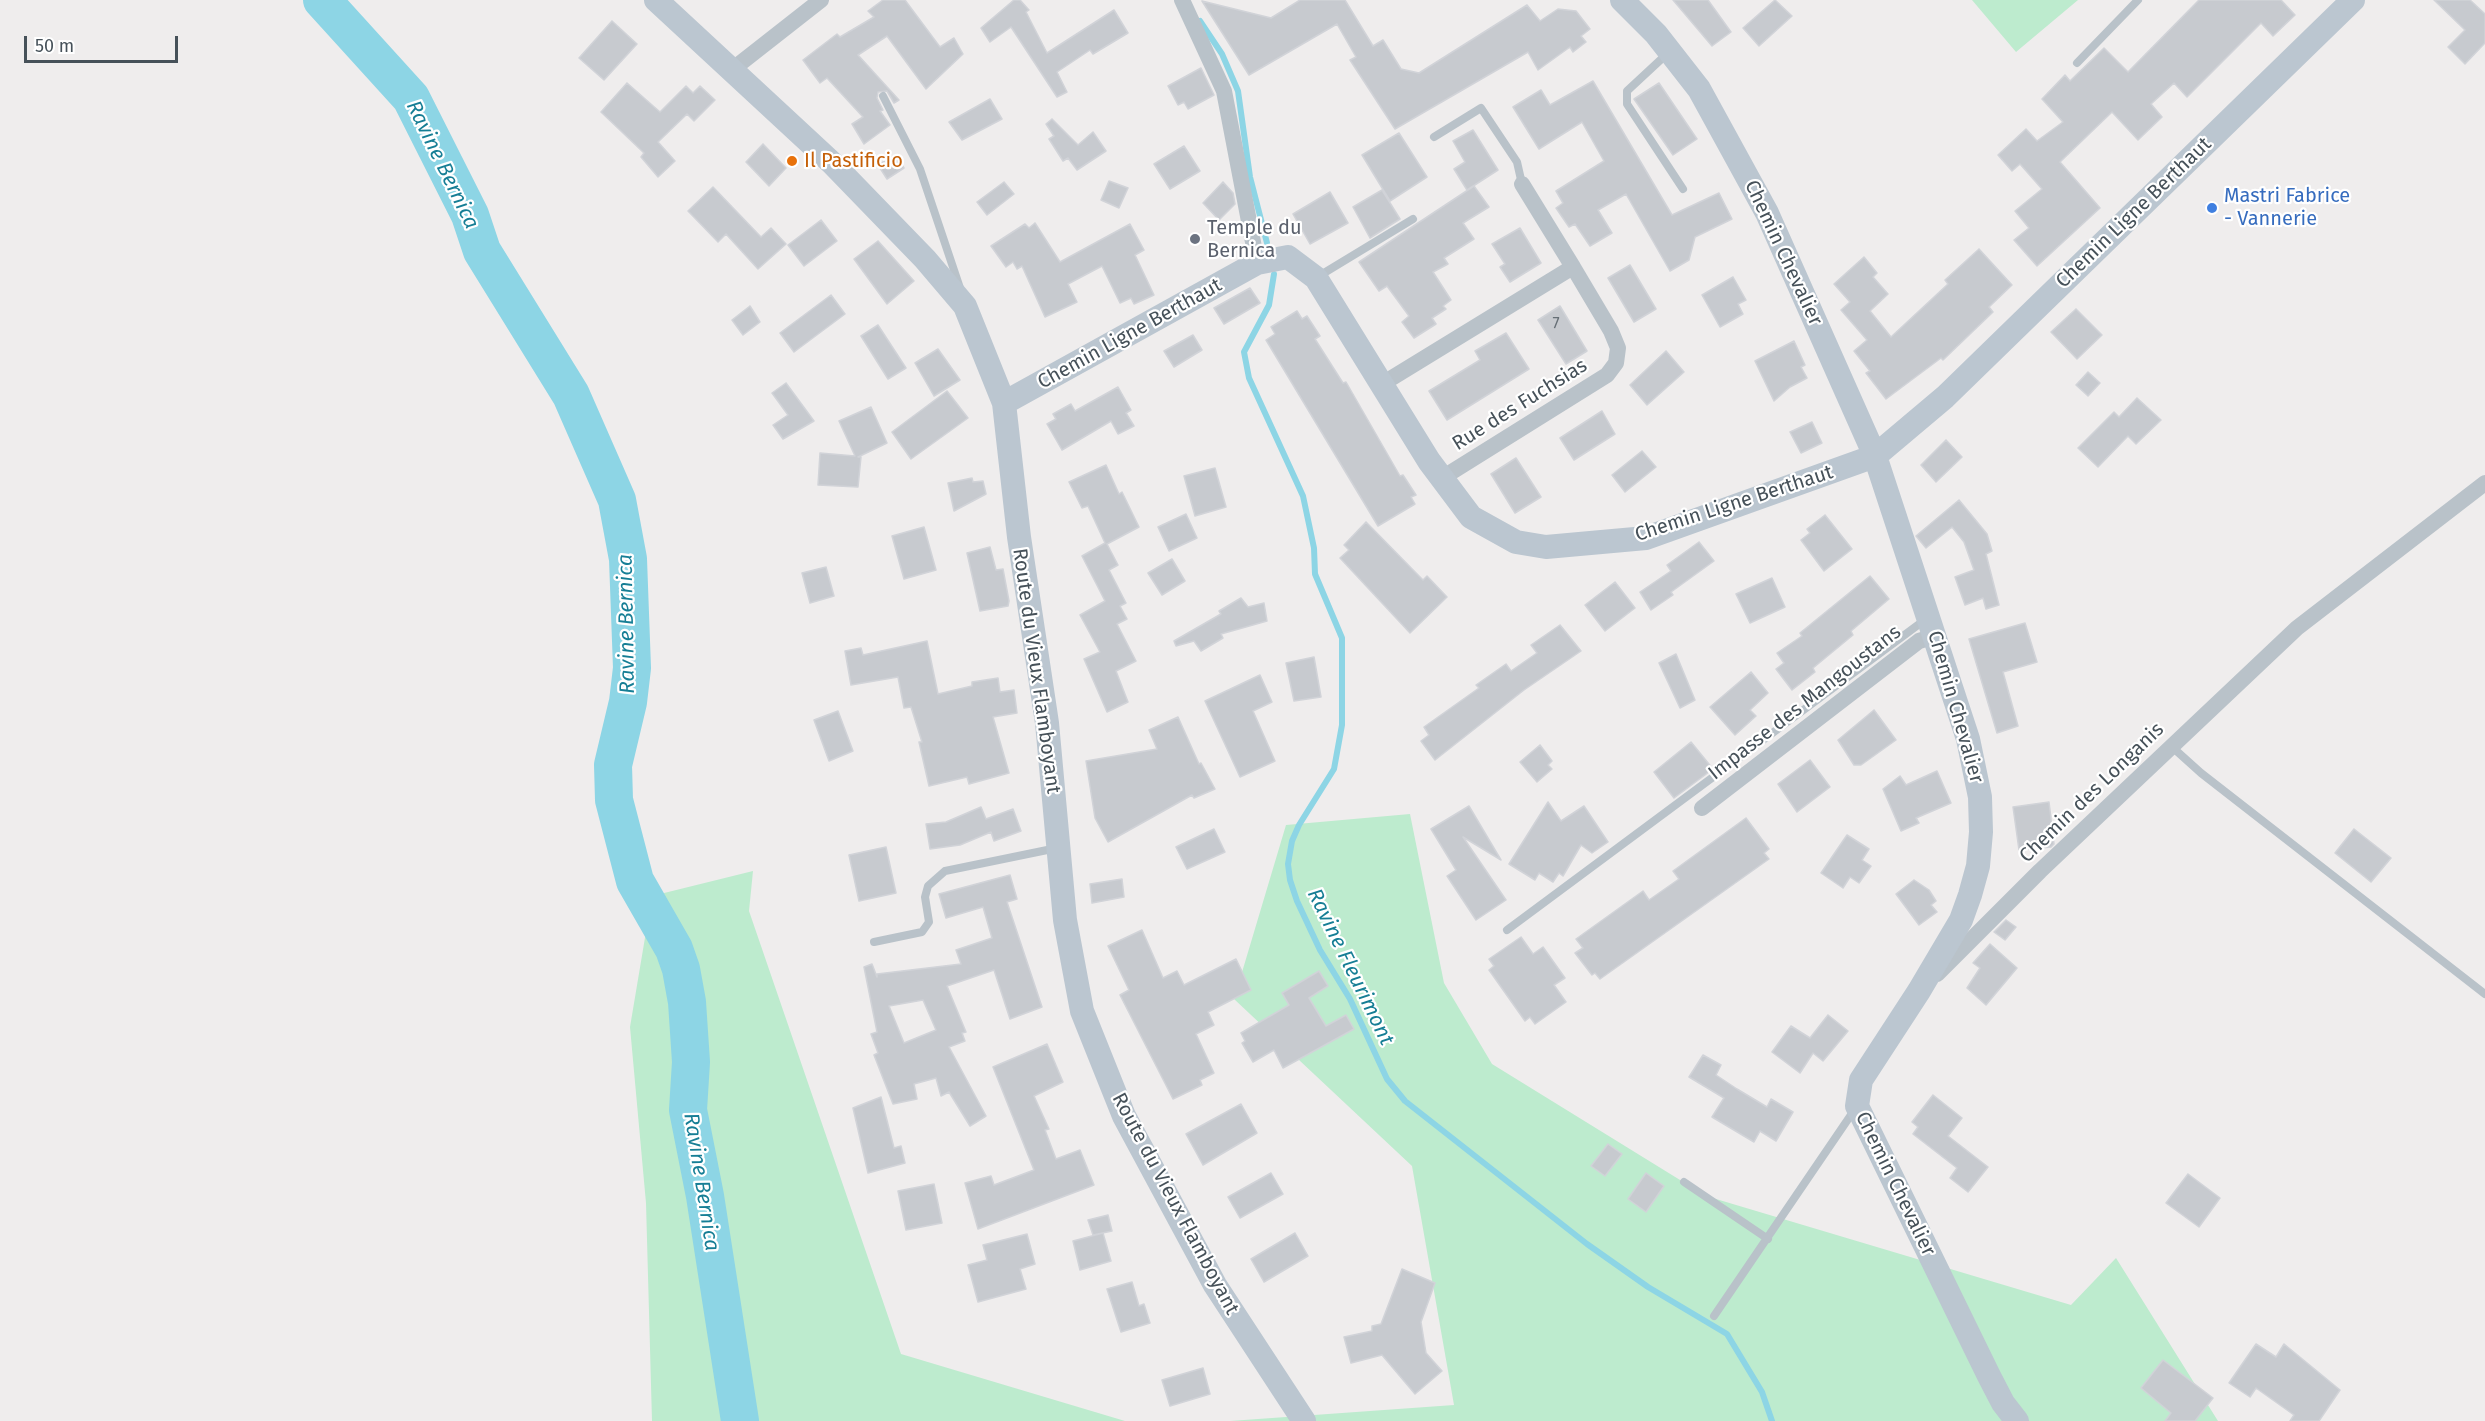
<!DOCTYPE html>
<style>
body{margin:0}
#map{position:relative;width:2485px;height:1421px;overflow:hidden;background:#efeded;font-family:"Fira Sans",sans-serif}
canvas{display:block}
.scale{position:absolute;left:24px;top:36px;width:154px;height:27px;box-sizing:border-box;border:3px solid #465159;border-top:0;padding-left:8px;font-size:18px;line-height:21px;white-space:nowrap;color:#465159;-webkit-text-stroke:4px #fff;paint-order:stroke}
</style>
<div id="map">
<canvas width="2485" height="1421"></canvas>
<div class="scale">50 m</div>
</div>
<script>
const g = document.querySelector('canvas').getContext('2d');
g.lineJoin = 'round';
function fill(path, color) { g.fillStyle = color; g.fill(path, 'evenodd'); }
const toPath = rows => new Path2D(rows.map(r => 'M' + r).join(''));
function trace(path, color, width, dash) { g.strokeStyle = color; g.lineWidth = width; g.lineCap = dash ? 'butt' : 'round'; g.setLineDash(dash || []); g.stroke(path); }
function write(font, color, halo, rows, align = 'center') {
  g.font = font + ' "Fira Sans",sans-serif'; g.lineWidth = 4.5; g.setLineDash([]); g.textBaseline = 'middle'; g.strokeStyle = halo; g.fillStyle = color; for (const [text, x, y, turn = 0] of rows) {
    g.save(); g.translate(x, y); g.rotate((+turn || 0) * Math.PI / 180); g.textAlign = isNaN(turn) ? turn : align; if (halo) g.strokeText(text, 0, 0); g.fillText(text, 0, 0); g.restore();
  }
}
fill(toPath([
 [1972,0,2078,0,2016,52],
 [1410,814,1444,983,1492,1064,1706,1196,2071,1305,2116,1258,2218,1421,1230,1421,1454,1405,1412,1166,1234,999,1286,825],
 [753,871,749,911,901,1354,1125,1421,652,1421,646,1203,630,1027,652,896]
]), '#bdebce');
trace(toPath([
 [1200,21,1222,54,1238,91,1250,177,1267,243],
 [1274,274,1269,305,1244,352,1249,378,1303,496,1314,548,1315,574,1342,638,1342,725,1334,769,1299,825,1292,841,1288,864,1290,880,1297,901,1320,950,1350,999,1387,1079,1405,1101,1587,1244,1648,1287,1727,1334,1762,1392,1772,1421]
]), '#8dd5e5', 6);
trace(toPath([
 [322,0,411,98,470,215,482,251,571,395,617,500,628,559,632,668,628,702,613,765,614,800,635,881,674,949,681,969,687,1002,691,1062,688,1110,705,1196,740,1421]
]), '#8dd5e5', 38);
const building = toPath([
 [883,0,905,0,940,47,954,38,963,54,926,89,887,36,858,55,899,100,894,103,887,91,878,92,877,98,883,110,880,111,890,125,864,144,852,124,863,117,827,78,820,83,803,60,837,34,840,37,874,17,868,11,883,0],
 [1014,0,1020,0,1029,10,1026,12,1047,53,1114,10,1128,33,1093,54,1090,50,1057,72,1067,92,1057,97,1011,27,990,42,981,28,1014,0],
 [1300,0,1345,0,1373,46,1383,40,1401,69,1419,73,1527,5,1540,21,1558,9,1576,11,1590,29,1581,36,1586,42,1573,52,1570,47,1538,70,1528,52,1395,129,1350,60,1356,57,1337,24,1249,75,1202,1,1271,18,1300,0],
 [1673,0,1708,0,1731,32,1712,46,1673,0],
 [1775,0,1792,16,1759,46,1743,28,1775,0],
 [2199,0,2281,0,2295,15,2273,36,2261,23,2187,97,2174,83,2151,104,2162,117,2138,140,2112,112,2060,162,2100,208,2037,266,2014,240,2029,228,2015,211,2042,189,2020,164,2012,171,1998,155,2026,129,2037,141,2063,122,2042,99,2065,75,2070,81,2104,48,2128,72,2199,0],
 [2434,0,2470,0,2485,14,2485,43,2465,64,2448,47,2465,30,2434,0],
 [612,21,637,44,604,80,579,58,612,21],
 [1201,68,1214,95,1188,109,1184,102,1178,105,1168,86,1201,68],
 [1593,81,1672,215,1719,193,1732,219,1695,237,1689,260,1670,271,1626,194,1598,210,1612,233,1590,246,1575,224,1569,227,1556,208,1563,203,1556,191,1604,161,1582,122,1539,149,1513,107,1541,90,1550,105,1593,81],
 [627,83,660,112,686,86,693,93,700,86,715,100,694,121,687,114,658,142,675,161,658,177,641,157,644,153,601,112,627,83],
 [1659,83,1697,139,1673,155,1634,99,1659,83],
 [990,99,1002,119,962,140,949,122,990,99],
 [1052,119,1078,145,1093,132,1106,151,1077,170,1068,158,1063,161,1049,139,1054,136,1046,124,1052,119],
 [1473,130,1498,170,1467,190,1454,169,1465,162,1453,141,1473,130],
 [1399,133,1427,177,1390,201,1362,155,1399,133],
 [763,144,786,168,769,186,746,162,763,144],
 [1184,146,1200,171,1170,189,1154,164,1184,146],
 [895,155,904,168,887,179,878,165,895,155],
 [1109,181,1128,188,1119,208,1101,200,1109,181],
 [1004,182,1014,194,987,215,977,202,1004,182],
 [1223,182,1233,193,1235,204,1219,220,1203,203,1223,182],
 [1474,186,1489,207,1463,223,1474,239,1444,258,1448,264,1433,272,1451,300,1443,306,1446,309,1432,318,1436,324,1414,338,1402,322,1409,316,1387,286,1379,291,1359,262,1474,186],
 [713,187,761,237,771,228,786,244,758,269,726,234,718,242,688,211,713,187],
 [1382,190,1400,219,1370,238,1353,207,1382,190],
 [1330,192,1348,223,1310,244,1293,214,1330,192],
 [821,220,837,241,804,266,788,245,821,220],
 [1035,223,1060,262,1130,224,1144,250,1135,255,1154,295,1134,304,1131,298,1120,303,1102,266,1068,284,1077,302,1045,317,1022,266,1017,269,1013,262,1006,267,991,246,1025,224,1029,228,1035,223],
 [1520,228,1541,263,1510,282,1500,267,1505,264,1492,244,1520,228],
 [878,241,914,281,887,304,854,259,878,241],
 [1979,249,2012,285,1989,307,1993,312,1943,360,1941,358,1886,399,1866,373,1870,371,1854,351,1867,340,1841,310,1850,302,1834,284,1864,257,1877,273,1873,277,1888,294,1870,311,1891,337,1948,284,1945,280,1979,249],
 [1630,265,1656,309,1634,322,1608,278,1630,265],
 [1733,277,1746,300,1738,304,1743,314,1720,327,1702,295,1733,277],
 [1250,288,1260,303,1224,324,1214,308,1250,288],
 [831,295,845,314,794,352,780,333,831,295],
 [750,306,760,322,743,335,732,320,750,306],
 [1560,306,1587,351,1566,364,1538,320,1560,306],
 [2076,309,2102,335,2077,359,2051,332,2076,309],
 [1297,311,1302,319,1307,316,1320,336,1315,339,1343,383,1346,382,1400,476,1403,475,1416,495,1411,497,1415,504,1378,526,1266,340,1275,334,1271,327,1297,311],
 [878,325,906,368,888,379,861,336,878,325],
 [1506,333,1529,369,1447,420,1429,391,1480,360,1475,351,1506,333],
 [1193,335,1202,350,1174,367,1164,351,1193,335],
 [1794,341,1805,365,1801,367,1807,378,1790,387,1774,401,1755,361,1794,341],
 [938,349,960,380,934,396,915,363,938,349],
 [1666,351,1684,372,1647,405,1630,385,1666,351],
 [2088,372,2100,383,2088,396,2076,385,2088,372],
 [786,383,814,421,783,439,773,425,788,415,772,393,786,383],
 [1118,387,1131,410,1126,413,1134,426,1118,434,1111,421,1062,450,1047,424,1056,419,1053,414,1071,404,1075,411,1118,387],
 [947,391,968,418,911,459,892,432,947,391],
 [2137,398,2161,420,2136,444,2128,436,2098,467,2078,448,2114,412,2119,417,2137,398],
 [871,407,887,443,858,457,861,457,858,487,818,485,820,453,855,456,839,421,871,407],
 [1602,411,1615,434,1574,460,1560,438,1602,411],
 [1812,422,1822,443,1801,453,1790,432,1812,422],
 [1946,440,1962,457,1936,482,1921,465,1946,440],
 [1642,451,1656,467,1625,492,1612,475,1642,451],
 [1516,458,1541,497,1515,513,1491,474,1516,458],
 [1106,465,1119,494,1122,492,1139,527,1107,544,1118,565,1109,570,1126,603,1120,606,1127,619,1117,624,1136,661,1116,671,1128,702,1107,712,1084,659,1100,652,1080,615,1105,601,1082,556,1105,543,1088,506,1082,508,1069,482,1106,465],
 [1215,468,1226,507,1195,516,1184,476,1215,468],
 [972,478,973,482,983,481,986,494,954,511,948,483,972,478],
 [1959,500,1987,534,1992,551,1986,554,1999,605,1986,609,1983,598,1965,605,1955,577,1974,570,1964,542,1952,527,1926,548,1916,536,1959,500],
 [1186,514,1197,538,1169,551,1158,527,1186,514],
 [1825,515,1852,549,1824,571,1801,540,1810,533,1807,529,1825,515],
 [1366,522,1423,580,1427,576,1447,597,1410,633,1340,558,1349,550,1344,545,1366,522],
 [924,527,936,570,904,579,892,536,924,527],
 [1699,542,1714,561,1671,592,1673,595,1651,610,1640,592,1671,571,1667,565,1699,542],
 [990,547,996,570,1003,569,1009,601,1008,606,980,611,967,553,990,547],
 [1172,559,1185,581,1162,595,1148,573,1172,559],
 [826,567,834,596,810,603,802,573,826,567],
 [1870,576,1889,599,1851,631,1853,635,1813,668,1815,672,1792,690,1776,669,1784,663,1777,653,1802,636,1800,633,1870,576],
 [1772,578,1785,607,1750,623,1736,594,1772,578],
 [1615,582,1635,608,1605,631,1585,605,1615,582],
 [1241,598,1248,607,1264,603,1267,621,1221,634,1223,638,1201,651,1194,641,1176,646,1174,641,1221,614,1219,611,1241,598],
 [2025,623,2037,662,2003,672,2018,726,1997,733,1969,639,2025,623],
 [1560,625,1581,651,1524,690,1435,760,1421,741,1429,735,1424,727,1479,688,1476,685,1506,664,1511,671,1537,653,1531,645,1560,625],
 [927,641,938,694,972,686,972,682,998,678,1000,692,1014,690,1017,713,993,717,1009,773,969,784,967,777,929,786,919,742,922,742,911,707,904,708,898,677,851,685,845,651,861,648,863,655,927,641],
 [1676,654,1695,700,1680,708,1659,663,1676,654],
 [1314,657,1321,697,1294,701,1286,663,1314,657],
 [1751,672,1768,693,1750,710,1756,716,1735,735,1710,707,1751,672],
 [1260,675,1272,702,1253,711,1275,761,1240,777,1205,701,1260,675],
 [1874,710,1896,740,1861,765,1854,765,1838,740,1874,710],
 [838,711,853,751,829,761,814,720,838,711],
 [1178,717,1199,764,1201,763,1215,789,1194,798,1192,795,1108,842,1095,818,1086,761,1157,749,1149,730,1178,717],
 [1691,742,1713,769,1674,798,1654,772,1691,742],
 [1540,745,1552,761,1548,765,1552,769,1537,782,1520,762,1540,745],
 [1810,760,1830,787,1797,812,1778,784,1810,760],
 [1937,771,1951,803,1916,818,1919,823,1901,831,1883,789,1900,776,1906,785,1937,771],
 [1548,802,1561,821,1584,806,1608,842,1592,853,1581,845,1563,876,1559,873,1553,882,1539,873,1535,880,1509,864,1548,802],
 [2049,802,2054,844,2051,847,2019,850,2013,807,2049,802],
 [1469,806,1501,860,1463,837,1506,900,1476,920,1447,876,1456,870,1431,829,1469,806],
 [981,807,986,819,1013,809,1021,831,994,841,991,832,960,845,930,849,926,824,946,822,981,807],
 [1746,818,1769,849,1764,853,1769,859,1600,979,1595,973,1592,975,1575,953,1583,948,1576,939,1643,891,1649,900,1679,879,1673,871,1746,818],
 [1214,829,1225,852,1187,869,1176,847,1214,829],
 [2354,829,2391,858,2371,882,2335,853,2354,829],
 [1847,835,1869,849,1862,860,1871,866,1859,883,1850,877,1843,888,1821,873,1847,835],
 [886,847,896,893,859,901,849,855,886,847],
 [1010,875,1017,899,1007,902,1042,1007,1010,1019,994,970,947,986,966,1032,962,1033,965,1041,949,1047,986,1116,970,1126,949,1092,941,1096,936,1078,914,1084,917,1099,893,1104,874,1055,878,1053,871,1034,877,1032,864,967,872,964,877,977,877,974,961,964,956,950,992,938,983,907,946,918,939,894,1010,875],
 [923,1000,936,1030,904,1043,889,1006,923,1000],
 [1122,879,1124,897,1092,903,1090,884,1122,879],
 [1914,880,1929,890,1936,901,1931,905,1937,912,1919,925,1896,894,1914,880],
 [2006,920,2016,927,2005,940,1994,932,2006,920],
 [1142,930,1163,978,1177,971,1184,985,1236,959,1251,990,1208,1012,1214,1025,1196,1034,1214,1073,1200,1080,1202,1085,1173,1099,1120,995,1129,990,1108,946,1142,930],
 [1521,937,1533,954,1543,947,1565,978,1554,985,1566,1002,1535,1024,1530,1017,1525,1021,1489,970,1494,966,1489,959,1521,937],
 [1990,944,2017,968,1986,1005,1967,988,1980,968,1973,963,1990,944],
 [1319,971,1328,986,1309,998,1326,1026,1346,1015,1354,1029,1283,1068,1274,1050,1253,1062,1242,1043,1245,1041,1241,1033,1289,1005,1282,993,1319,971],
 [1828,1015,1848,1031,1823,1061,1813,1053,1800,1073,1772,1052,1791,1026,1810,1038,1828,1015],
 [1047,1044,1063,1082,1034,1096,1049,1129,1045,1130,1056,1159,1080,1150,1094,1185,978,1229,965,1183,991,1176,994,1185,1034,1170,993,1067,1047,1044],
 [1703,1055,1721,1065,1716,1075,1737,1089,1767,1107,1771,1099,1793,1112,1776,1141,1760,1131,1754,1142,1712,1117,1724,1098,1689,1077,1703,1055],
 [1933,1095,1962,1118,1948,1136,1988,1167,1968,1192,1950,1178,1957,1168,1913,1134,1918,1127,1912,1122,1933,1095],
 [881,1097,894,1148,901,1146,905,1163,868,1173,853,1108,881,1097],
 [1241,1104,1257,1133,1203,1165,1186,1134,1241,1104],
 [1608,1144,1622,1154,1605,1176,1591,1166,1608,1144],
 [1271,1173,1283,1194,1240,1218,1228,1197,1271,1173],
 [1646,1173,1664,1186,1646,1212,1628,1199,1646,1173],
 [2188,1174,2220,1198,2199,1227,2166,1203,2188,1174],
 [934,1184,942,1223,906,1230,898,1191,934,1184],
 [1108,1215,1112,1231,1093,1235,1088,1220,1108,1215],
 [1103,1233,1111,1261,1080,1270,1073,1241,1103,1233],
 [1295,1233,1308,1256,1264,1282,1251,1259,1295,1233],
 [1027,1234,1035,1264,1020,1269,1026,1289,978,1302,968,1265,987,1260,983,1245,1027,1234],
 [1402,1269,1435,1283,1421,1322,1426,1353,1442,1371,1415,1394,1382,1355,1351,1363,1344,1337,1372,1331,1372,1326,1381,1324,1402,1269],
 [1132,1282,1139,1306,1144,1304,1150,1323,1121,1332,1107,1289,1132,1282],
 [2256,1344,2276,1357,2284,1344,2340,1390,2319,1421,2290,1421,2294,1415,2256,1388,2250,1397,2229,1383,2256,1344],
 [2163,1360,2213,1398,2195,1421,2165,1421,2171,1413,2141,1388,2163,1360],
 [1203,1368,1210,1394,1170,1406,1162,1380,1203,1368]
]);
fill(building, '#c7cacf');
trace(building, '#d1d3d8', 1.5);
trace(toPath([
 [1669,52,1627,91,1627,104,1683,189],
 [2077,63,2138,0],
 [883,96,920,169,960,288],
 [1434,137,1481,108,1517,162,1522,184],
 [1319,276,1413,219],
 [2171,746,2201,773,2485,994],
 [1507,930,1926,619],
 [874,942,922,932,929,922,925,897,928,886,945,871,1057,848],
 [1684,1182,1768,1239],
 [1714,1316,1855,1109]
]), '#b9c2c9', 8);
trace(toPath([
 [1182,0,1224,91,1257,263],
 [733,69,821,0],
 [1522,184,1573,267],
 [1382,384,1573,267,1611,331,1618,348,1616,363,1607,375,1442,478],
 [1702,808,1919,641,1935,636],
 [1937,974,2040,871,2297,628,2485,483]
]), '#b9c2c9', 16);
trace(toPath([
 [656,0,832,163,925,259,965,306,1004,403,1019,537,1047,723,1065,920,1082,1011,1124,1116,1215,1285,1304,1421],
 [1622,0,1656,34,1699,89,1767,213,1875,456,1968,739,1980,797,1981,832,1978,866,1970,895,1961,920,1919,991,1861,1080,1857,1106,1989,1376,2003,1403,2017,1421],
 [1004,403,1257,263,1288,257,1316,278,1429,461,1471,517,1516,542,1546,547,1646,538,1875,456,1945,397,2353,0]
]), '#bbc6d0', 24);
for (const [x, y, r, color] of [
 [792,161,6,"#e8710a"],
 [2212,208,6,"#3f7fe0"],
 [1195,239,6,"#6b7280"]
]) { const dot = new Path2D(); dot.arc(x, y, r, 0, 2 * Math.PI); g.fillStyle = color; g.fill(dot); trace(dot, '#fff', 2); }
write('16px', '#666f76', null, [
 ["7",1556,325]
]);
write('20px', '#c56008', '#fff', [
 ["Il Pastificio",804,161]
], 'left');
write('20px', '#366cbe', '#fff', [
 ["Mastri Fabrice",2224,196],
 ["- Vannerie",2224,219]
], 'left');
write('20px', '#465159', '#fff', [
 ["Chemin Ligne Berthaut",2134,213,-44],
 ["Chemin Chevalier",1783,253,65],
 ["Chemin Ligne Berthaut",1130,334,-29],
 ["Rue des Fuchsias",1520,405,-32],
 ["Chemin Ligne Berthaut",1734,504,-18],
 ["Route du Vieux Flamboyant",1036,671,82],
 ["Impasse des Mangoustans",1805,703,-38],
 ["Chemin Chevalier",1955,707,74],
 ["Chemin des Longanis",2092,793,-44],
 ["Chemin Chevalier",1895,1184,64],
 ["Route du Vieux Flamboyant",1175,1204,62]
]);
write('20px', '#5b616d', '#fff', [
 ["Temple du",1207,228],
 ["Bernica",1207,251]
], 'left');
write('italic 21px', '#167e95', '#fff', [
 ["Ravine Bernica",442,165,64],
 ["Ravine Bernica",627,624,-91],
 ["Ravine Fleurimont",1350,967,64],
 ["Ravine Bernica",701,1182,81]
]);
</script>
